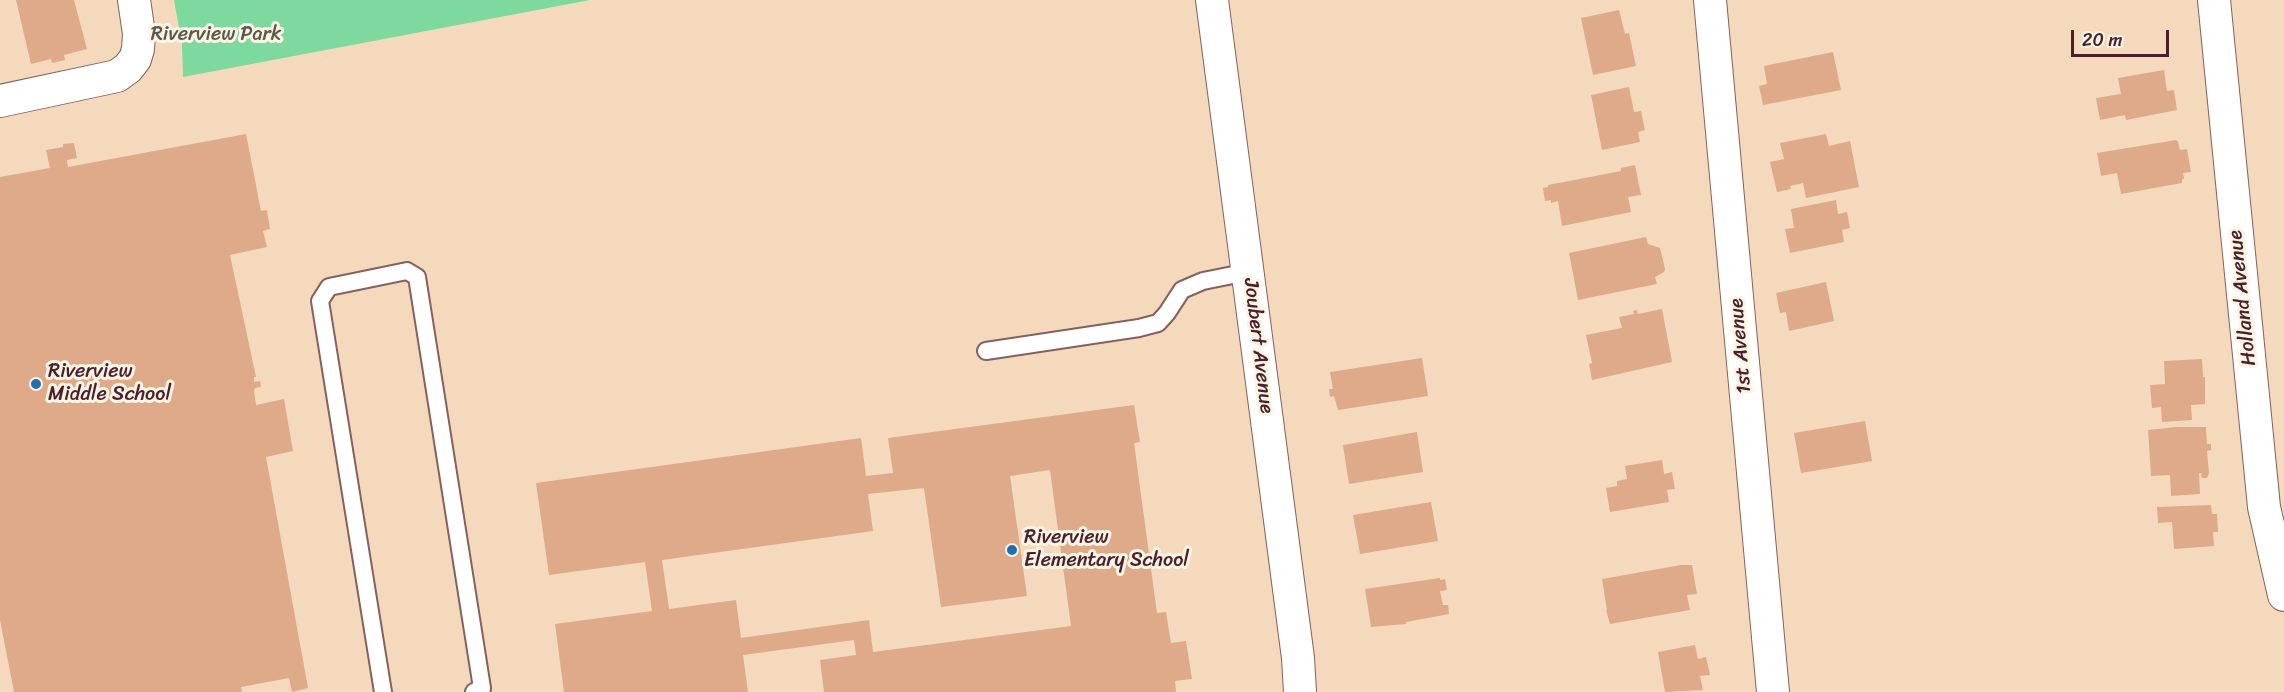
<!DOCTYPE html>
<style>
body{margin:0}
#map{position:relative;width:2284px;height:692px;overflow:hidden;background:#f4d9bc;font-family:Sriracha,sans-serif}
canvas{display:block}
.scale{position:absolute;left:2071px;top:30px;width:98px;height:27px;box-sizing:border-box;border:3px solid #4a1f2b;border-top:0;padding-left:8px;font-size:18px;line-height:21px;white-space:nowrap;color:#4a1f2b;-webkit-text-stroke:4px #fcf5e5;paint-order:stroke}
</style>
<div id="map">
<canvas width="2284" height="692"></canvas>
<div class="scale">20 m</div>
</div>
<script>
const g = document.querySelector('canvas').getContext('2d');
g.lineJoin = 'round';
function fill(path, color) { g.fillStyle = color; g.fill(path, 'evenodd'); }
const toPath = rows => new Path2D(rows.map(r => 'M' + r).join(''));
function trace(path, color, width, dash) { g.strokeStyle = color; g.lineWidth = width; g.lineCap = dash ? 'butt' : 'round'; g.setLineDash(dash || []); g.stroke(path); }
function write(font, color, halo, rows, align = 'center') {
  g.font = font + ' Sriracha,sans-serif'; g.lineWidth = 6; g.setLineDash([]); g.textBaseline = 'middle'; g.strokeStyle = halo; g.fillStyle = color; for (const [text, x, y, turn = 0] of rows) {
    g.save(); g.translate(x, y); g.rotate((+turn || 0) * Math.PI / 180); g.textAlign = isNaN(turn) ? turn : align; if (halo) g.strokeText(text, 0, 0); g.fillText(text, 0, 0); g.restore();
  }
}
fill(toPath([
 [174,0,590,0,183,77,182,44]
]), '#7ed99f');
fill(toPath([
 [16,0,74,0,87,49,64,55,65,60,52,63,51,59,31,64],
 [1619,10,1625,34,1629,33,1636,66,1593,75,1581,18],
 [1833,52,1841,90,1763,105,1759,86,1767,84,1764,66],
 [2164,70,2167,91,2174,90,2177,110,2126,120,2125,115,2100,120,2096,98,2121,94,2118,78],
 [1629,87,1634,112,1641,111,1645,130,1638,132,1640,142,1602,150,1591,95],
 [246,134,261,211,267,210,270,229,263,231,267,247,230,255,256,377,254,377,254,382,260,381,261,387,255,388,254,391,256,405,284,399,293,451,266,457,308,688,292,692,289,678,241,687,242,692,14,692,0,620,0,177,50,168,46,150,63,147,63,144,74,143,77,158,67,160,68,167],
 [1826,134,1829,146,1850,141,1859,187,1806,198,1803,183,1790,186,1791,189,1777,192,1770,162,1784,159,1780,143],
 [2176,140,2178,142,2180,150,2187,149,2191,172,2183,173,2184,179,2182,179,2182,183,2121,194,2117,173,2101,176,2097,153],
 [1635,165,1641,195,1628,197,1631,212,1562,226,1558,201,1551,203,1551,200,1545,201,1543,188,1548,187,1548,185,1621,171,1621,168],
 [1836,200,1838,214,1847,212,1850,228,1842,230,1844,242,1790,253,1785,229,1794,228,1791,209],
 [1646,237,1648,244,1660,248,1665,269,1664,272,1655,277,1657,284,1578,300,1569,253],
 [1826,282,1834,321,1789,331,1786,312,1780,313,1776,293],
 [1662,309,1672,362,1592,380,1589,364,1592,363,1586,335,1622,328,1619,317,1634,314,1633,311,1637,310,1638,314],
 [1422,358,1428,396,1338,410,1334,396,1330,397,1329,389,1333,389,1330,372],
 [2202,359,2203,377,2205,377,2205,404,2191,405,2192,420,2162,422,2161,407,2152,408,2150,385,2165,384,2164,361],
 [1134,405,1140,442,1134,443,1157,613,1166,612,1171,643,1186,641,1192,679,1175,681,1176,692,824,692,820,660,856,655,854,640,743,655,748,692,564,692,555,624,652,611,645,562,549,575,536,483,861,438,866,476,893,473,888,438],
 [1050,470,1071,626,873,652,869,620,741,638,736,600,669,609,662,560,873,531,868,494,924,488,941,607,1027,596,1010,476],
 [1865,421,1872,461,1801,473,1794,433],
 [2176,427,2206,427,2207,444,2211,444,2211,450,2207,451,2209,473,2207,478,2202,478,2201,473,2199,473,2200,494,2171,496,2170,475,2151,476,2148,430],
 [1417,432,1423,472,1349,484,1343,445],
 [1662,460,1664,474,1672,472,1675,489,1667,490,1669,502,1610,512,1606,488,1617,486,1617,481,1627,479,1625,466],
 [1431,502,1438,541,1360,554,1353,515],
 [2211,505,2212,514,2217,514,2218,532,2213,532,2214,546,2174,549,2172,522,2158,523,2157,507],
 [1681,565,1692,565,1697,594,1687,595,1690,610,1610,624,1606,610,1607,610,1602,579],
 [1440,578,1440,580,1445,579,1447,590,1440,591,1443,605,1448,605,1449,614,1406,622,1406,624,1371,627,1365,589],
 [1695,645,1698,659,1706,657,1710,675,1700,676,1703,690,1665,692,1658,652]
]), '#deaa8a');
const service = toPath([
 [986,351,1139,328,1158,323,1167,313,1182,290,1203,281,1248,272],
 [383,692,320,301,329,287,407,271,417,277,482,688,474,692]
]);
const minor = toPath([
 [1212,0,1298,658,1300,692],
 [1710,0,1773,692],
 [2214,0,2264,507,2284,595],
 [0,101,117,76,128,68,135,59,138,49,139,34,134,0]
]);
trace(service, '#86605e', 20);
trace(minor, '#86605e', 34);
trace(service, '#fff', 16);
trace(minor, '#fff', 32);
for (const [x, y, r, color] of [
 [36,384,6,"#1f6fb2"],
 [1012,550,6,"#1f6fb2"]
]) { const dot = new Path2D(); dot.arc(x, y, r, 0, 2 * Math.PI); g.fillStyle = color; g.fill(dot); trace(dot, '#fcf5e5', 2); }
write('20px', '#5a574e', '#fcf5e5', [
 ["Riverview Park",216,35]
]);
write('20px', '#4a1f2b', '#fcf5e5', [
 ["Holland Avenue",2243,298,-96],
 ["Joubert Avenue",1258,346,83],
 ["1st Avenue",1741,346,-95]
]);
write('20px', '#4a1f2b', '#fcf5e5', [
 ["Riverview",48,372],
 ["Middle School",48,395],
 ["Riverview",1024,538],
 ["Elementary School",1024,561]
], 'left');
</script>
